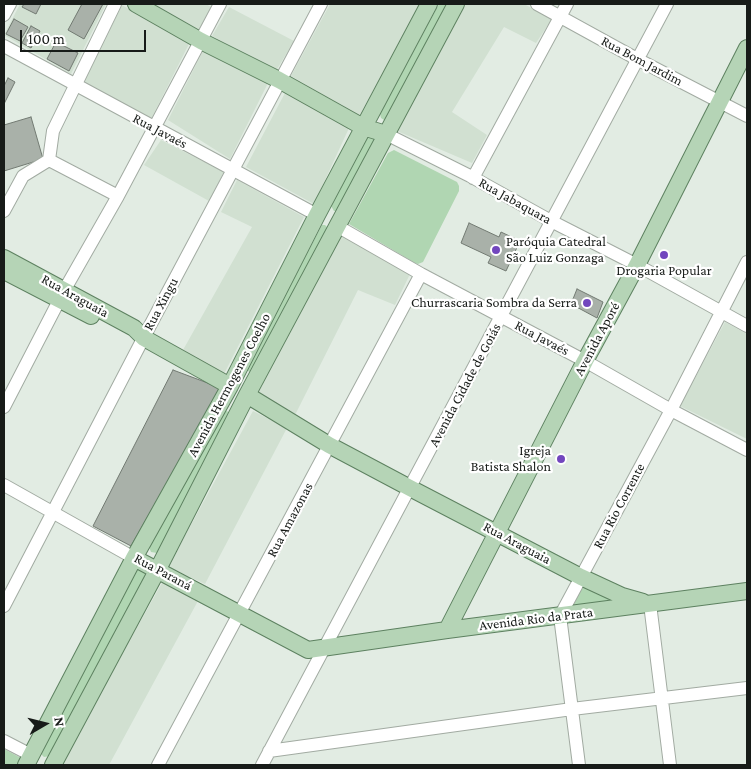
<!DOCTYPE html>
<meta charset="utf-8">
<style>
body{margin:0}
#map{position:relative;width:751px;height:769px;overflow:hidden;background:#e2ece3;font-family:"Crimson Pro",serif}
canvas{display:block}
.frame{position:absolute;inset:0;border:5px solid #171b18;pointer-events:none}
.north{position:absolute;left:20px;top:699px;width:50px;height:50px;-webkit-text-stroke:4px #fff;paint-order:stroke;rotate:82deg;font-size:14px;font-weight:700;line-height:20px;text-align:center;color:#171b18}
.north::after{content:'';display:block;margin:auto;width:18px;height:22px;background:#171b18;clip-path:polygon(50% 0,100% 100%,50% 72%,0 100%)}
.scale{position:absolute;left:20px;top:30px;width:126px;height:22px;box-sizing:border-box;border:2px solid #171b18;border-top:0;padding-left:6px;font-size:15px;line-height:18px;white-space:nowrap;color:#171b18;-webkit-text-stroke:4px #fff;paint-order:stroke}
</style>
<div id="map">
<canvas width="751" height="769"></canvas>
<div class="frame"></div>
<div class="north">N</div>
<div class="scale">100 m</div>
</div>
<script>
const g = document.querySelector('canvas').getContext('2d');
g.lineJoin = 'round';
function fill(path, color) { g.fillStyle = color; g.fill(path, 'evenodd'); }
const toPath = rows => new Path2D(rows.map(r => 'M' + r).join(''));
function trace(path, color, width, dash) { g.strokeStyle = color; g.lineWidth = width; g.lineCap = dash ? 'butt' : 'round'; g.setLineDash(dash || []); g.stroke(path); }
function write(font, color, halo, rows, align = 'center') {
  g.font = font + ' "Crimson Pro",serif'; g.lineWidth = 4.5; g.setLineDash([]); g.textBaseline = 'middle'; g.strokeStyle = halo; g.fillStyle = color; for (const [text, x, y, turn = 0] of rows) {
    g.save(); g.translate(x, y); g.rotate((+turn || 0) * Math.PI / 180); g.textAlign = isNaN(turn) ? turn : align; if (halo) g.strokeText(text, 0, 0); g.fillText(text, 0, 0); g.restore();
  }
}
fill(toPath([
 [20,4,106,4,71,74,4,35],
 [153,4,206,4,211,7,199,30],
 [330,4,421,4,359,116,291,76],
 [466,4,524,4,552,19,536,43,504,27,452,112,487,135,472,163,397,131],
 [122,5,189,44,151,119,84,82],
 [229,7,294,41,276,71,212,36],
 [203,51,268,83,230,159,168,120],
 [286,91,349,128,314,204,246,167],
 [161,140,224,172,209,201,144,165],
 [237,180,304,217,224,374,183,350,252,227,221,212],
 [340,234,410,274,395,305,358,290,294,417,253,399],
 [725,322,747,334,747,439,680,406],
 [253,411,287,428,205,584,168,567],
 [163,581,199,599,109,765,60,765]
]), '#d1e0d1');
fill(toPath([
 [439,4,451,4,386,120,384,120,381,118,380,114],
 [369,136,375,139,338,211,334,211,331,206,366,138],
 [394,150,457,182,459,186,459,191,423,262,418,264,415,263,349,224,388,153],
 [322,225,325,225,328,228,250,372,246,370],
 [223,409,232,414,157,553,151,552,149,547],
 [138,568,148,571,50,756,44,757,41,754,40,750],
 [584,586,614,601,572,606,572,602],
 [4,749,21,758,18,765,4,765]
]), '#b0d6b2');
const building = toPath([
 [24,4,41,4,36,14,22,7,24,4],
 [82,4,103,4,84,39,68,30,82,4],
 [14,19,28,27,20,41,6,34,14,19],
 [31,26,40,31,31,48,22,43,31,26],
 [56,42,78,53,69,71,47,59,56,42],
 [8,78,15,82,4,104,4,86,8,78],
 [31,117,43,159,4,171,4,125,31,117],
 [469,223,499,237,501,232,520,241,506,271,488,263,491,257,461,243,469,223],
 [577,289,603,302,597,318,571,304,577,289],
 [173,370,221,388,131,546,93,526,173,370]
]);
fill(building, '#a9b1a9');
trace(building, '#727a72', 1);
const minor = toPath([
 [537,4,637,59,747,116],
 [4,15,10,4],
 [4,46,317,215],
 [386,134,470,176,551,221,637,265,747,326],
 [49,160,118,196],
 [473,178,567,4],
 [4,211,23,176,49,160,53,131,115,4],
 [337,226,421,274,585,361,671,410,747,450],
 [4,407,65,289,118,196,220,4],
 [4,485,134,558],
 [650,604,670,765],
 [4,606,145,335,321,4],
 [4,741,31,755],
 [269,751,572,709,747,688],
 [158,765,421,274],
 [262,765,667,4],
 [579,765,560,616,671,410,747,262]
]);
const major = toPath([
 [136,4,201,41,279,80,363,127,386,134],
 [4,258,134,328,144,338,230,386],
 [4,271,91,316],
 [247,395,329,445,410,488,581,577,622,596,643,602],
 [134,558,308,650,447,630,747,591],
 [447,630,585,361,637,265,747,48],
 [26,765,134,558,230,386,317,215,429,4],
 [53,765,158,569,247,395,456,4]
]);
trace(minor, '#a2aba2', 14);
trace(major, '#5d8160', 18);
trace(minor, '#fff', 12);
trace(major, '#b5d4b6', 16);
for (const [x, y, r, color] of [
 [496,250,5,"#7246be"],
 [664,255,5,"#7246be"],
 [587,303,5,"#7246be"],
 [561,459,5,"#7246be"]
]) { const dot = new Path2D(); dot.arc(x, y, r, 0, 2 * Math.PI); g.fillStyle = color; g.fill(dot); trace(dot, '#fff', 2); }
write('14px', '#171b18', '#fff', [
 ["Rua Bom Jardim",642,61,28],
 ["Rua Javaés",160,131,28],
 ["Rua Jabaquara",515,201,29],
 ["Rua Araguaia",75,296,29],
 ["Rua Xingu",161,304,-62],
 ["Rua Javaés",542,338,28],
 ["Avenida Aporé",597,339,-62],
 ["Avenida Hermogenes Coelho",229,385,-62],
 ["Avenida Cidade de Goiás",465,385,-62],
 ["Rua Rio Corrente",619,506,-62],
 ["Rua Amazonas",290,520,-62],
 ["Rua Araguaia",517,543,28],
 ["Rua Paraná",163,572,28],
 ["Avenida Rio da Prata",536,619,-7]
]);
write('14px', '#171b18', '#fff', [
 ["Paróquia Catedral",506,242,"left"],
 ["São Luiz Gonzaga",506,258,"left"],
 ["Drogaria Popular",664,271,"center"],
 ["Churrascaria Sombra da Serra",577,303],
 ["Igreja",551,451],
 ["Batista Shalon",551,467]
], 'right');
</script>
